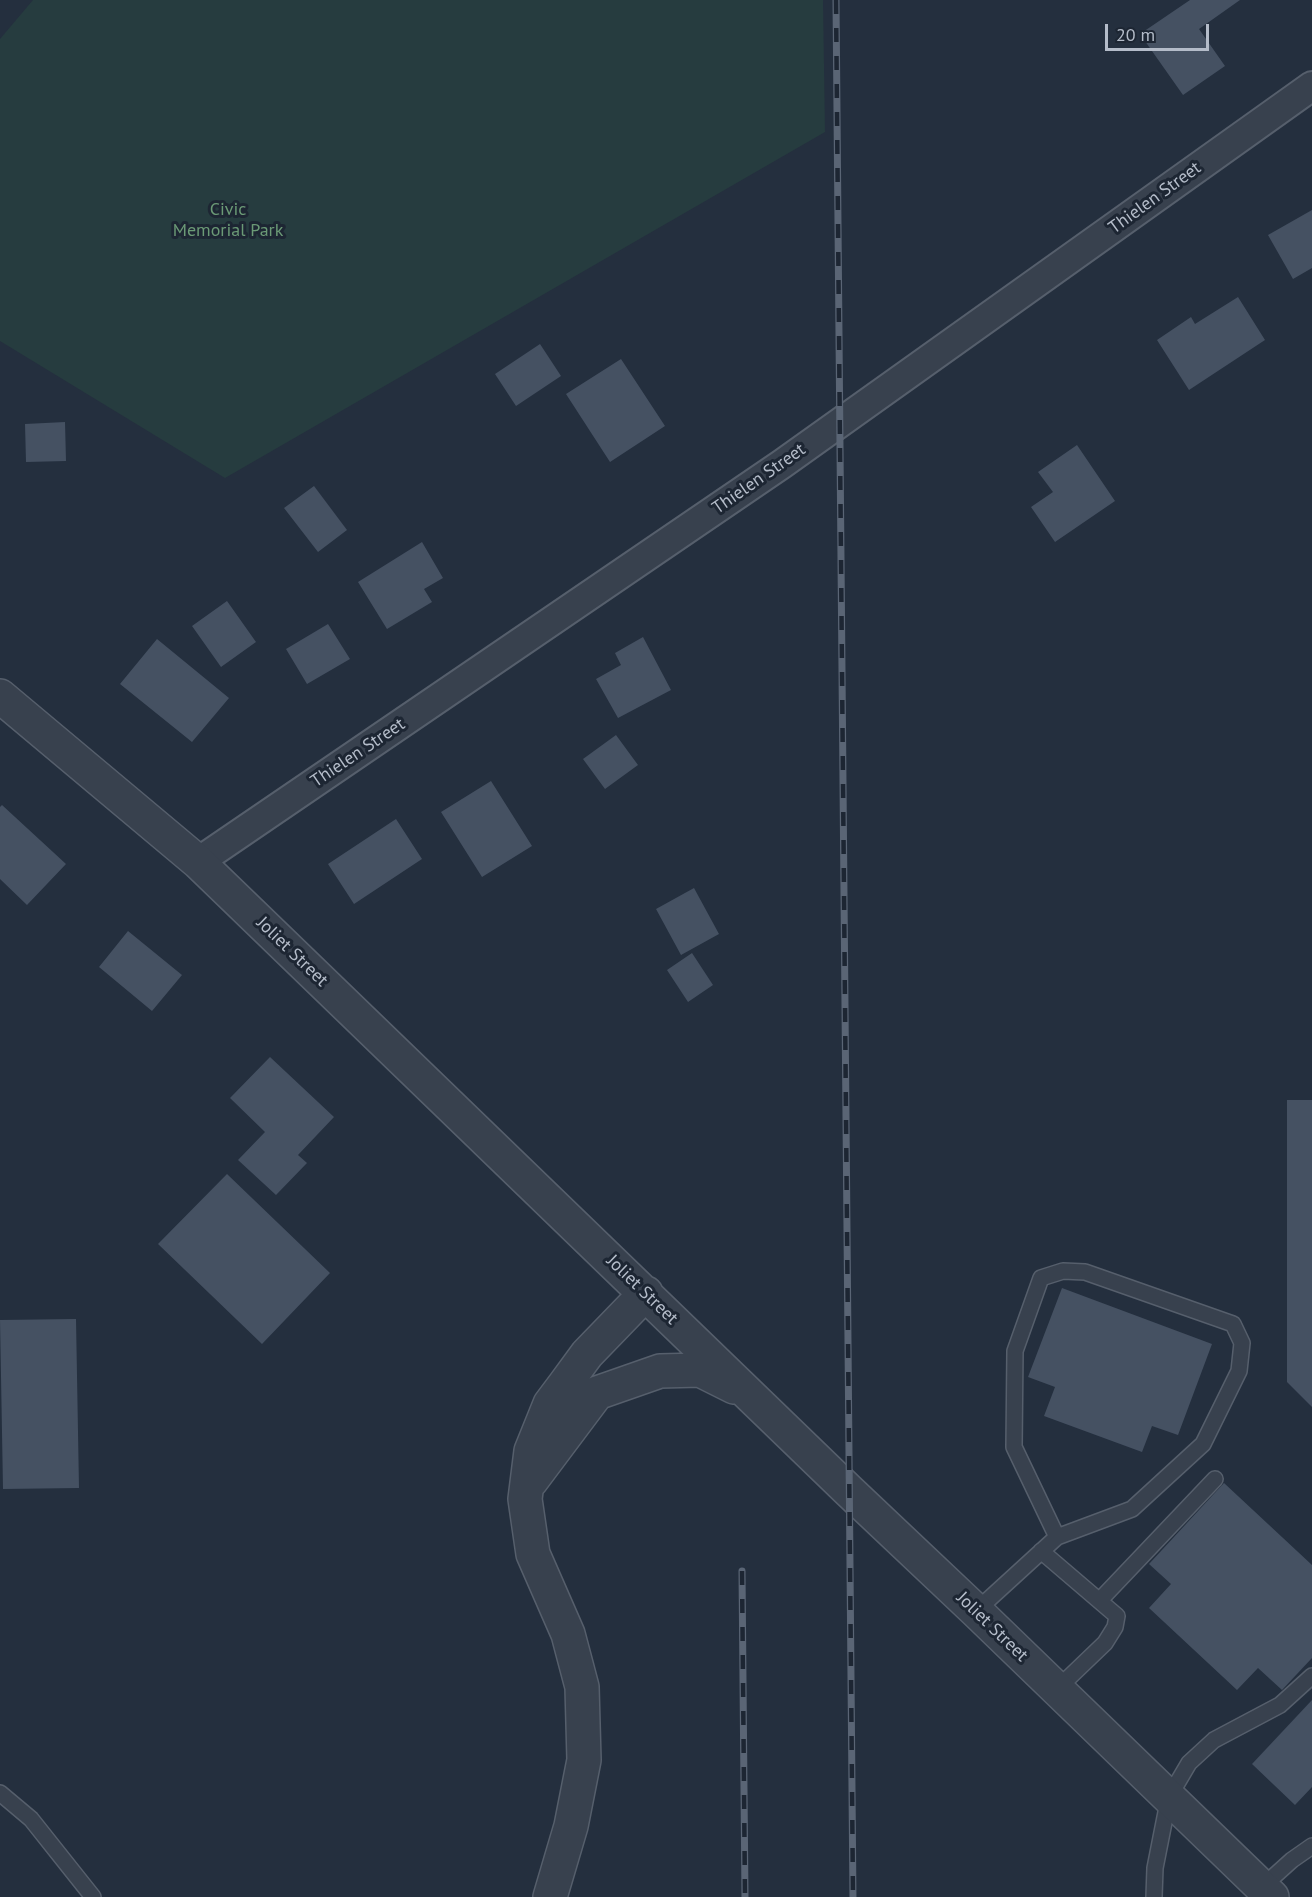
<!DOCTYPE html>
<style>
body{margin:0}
#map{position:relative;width:1312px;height:1897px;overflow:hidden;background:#242f3e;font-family:"PT Sans",sans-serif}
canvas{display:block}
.scale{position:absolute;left:1105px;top:24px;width:104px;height:27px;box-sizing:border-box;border:3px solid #b4bcc9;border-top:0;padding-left:8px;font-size:18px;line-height:21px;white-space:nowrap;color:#b4bcc9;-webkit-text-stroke:4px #1d2633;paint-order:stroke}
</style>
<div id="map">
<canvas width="1312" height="1897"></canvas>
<div class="scale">20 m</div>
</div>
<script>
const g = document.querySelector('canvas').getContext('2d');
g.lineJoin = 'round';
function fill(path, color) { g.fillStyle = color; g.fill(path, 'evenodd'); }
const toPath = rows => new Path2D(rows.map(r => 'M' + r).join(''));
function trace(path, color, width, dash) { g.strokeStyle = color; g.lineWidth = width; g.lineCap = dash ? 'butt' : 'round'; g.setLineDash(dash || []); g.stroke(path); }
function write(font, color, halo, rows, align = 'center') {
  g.font = font + ' "PT Sans",sans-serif'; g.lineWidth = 6; g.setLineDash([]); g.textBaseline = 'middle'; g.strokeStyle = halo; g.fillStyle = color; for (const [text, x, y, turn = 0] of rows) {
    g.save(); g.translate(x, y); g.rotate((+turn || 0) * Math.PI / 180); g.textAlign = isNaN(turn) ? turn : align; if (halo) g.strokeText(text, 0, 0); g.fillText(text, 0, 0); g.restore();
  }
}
fill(toPath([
 [33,0,823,0,825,132,225,478,0,341,0,39]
]), '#263c3f');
fill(toPath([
 [1190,0,1240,0,1199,29,1225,66,1183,95,1140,34],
 [1312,210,1312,268,1293,279,1268,235],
 [1238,297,1265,340,1189,390,1157,340,1191,317,1195,324],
 [540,344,561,376,516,406,495,374],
 [621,359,665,426,610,462,566,394],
 [65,422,66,461,26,462,25,424],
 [1077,445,1115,501,1055,542,1031,507,1053,492,1038,472],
 [314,486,347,530,318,552,284,508],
 [422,542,443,578,424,589,432,602,387,629,358,582],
 [227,601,256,642,221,667,192,626],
 [328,624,350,659,307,684,286,649],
 [643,637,671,690,618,718,596,679,621,665,615,653],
 [157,639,229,698,192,742,120,684],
 [616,735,638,765,605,789,583,759],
 [491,781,532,846,482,877,441,812],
 [2,805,66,864,27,905,0,879,0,807],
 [396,819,422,859,354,904,328,864],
 [694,888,719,934,681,955,656,909],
 [128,931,182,975,152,1011,99,967],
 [692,953,713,985,688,1002,667,970],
 [270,1057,334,1117,298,1155,307,1163,276,1195,238,1160,265,1132,230,1098],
 [1287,1100,1312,1100,1312,1407,1287,1382],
 [227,1174,330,1273,262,1344,158,1244],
 [1062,1288,1212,1344,1178,1435,1152,1426,1142,1452,1044,1416,1055,1387,1028,1377],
 [76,1319,79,1488,3,1489,0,1320],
 [1224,1483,1312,1565,1312,1658,1282,1690,1258,1668,1237,1690,1149,1608,1171,1584,1149,1564],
 [1312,1700,1312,1787,1295,1805,1252,1764]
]), '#455162');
const service = toPath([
 [1041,1551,1117,1616,1115,1627,1105,1643,1057,1689],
 [1100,1600,1215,1479],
 [976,1611,1057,1537,1132,1509,1203,1444,1239,1371,1242,1343,1233,1324,1085,1272,1063,1271,1041,1278,1015,1351,1014,1447,1057,1537],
 [0,1793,31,1819,93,1897],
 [1262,1887,1292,1860,1312,1846],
 [1154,1897,1155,1868,1169,1797,1189,1763,1214,1740,1280,1705,1312,1676]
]);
const minor = toPath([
 [198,862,782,464,1312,86]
]);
const tertiary = toPath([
 [0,696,198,862,849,1491,976,1611,1272,1897],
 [531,1481,597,1393,660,1371,700,1370,734,1387],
 [550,1897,571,1826,584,1760,582,1687,568,1634,533,1554,525,1499,531,1451,550,1404,565,1384,587,1354,646,1293]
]);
trace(service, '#565f6c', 18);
trace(minor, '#565f6c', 32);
trace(tertiary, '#565f6c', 36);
trace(service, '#38414e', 15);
trace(minor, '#38414e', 28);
trace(tertiary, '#38414e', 33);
const rail = toPath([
 [836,0,853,1897],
 [742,1571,745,1897]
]);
trace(rail, '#5a6575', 7);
trace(rail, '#1d2633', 4.5, [14]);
write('18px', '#b4bcc9', '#1d2633', [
 ["Thielen Street",1155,198,-36],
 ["Thielen Street",759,479,-35],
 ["Thielen Street",358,753,-34],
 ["Joliet Street",292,952,44],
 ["Joliet Street",642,1290,44],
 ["Joliet Street",992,1627,44]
]);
write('18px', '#6b9a76', '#1d2633', [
 ["Civic",228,210],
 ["Memorial Park",228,231]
]);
</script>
